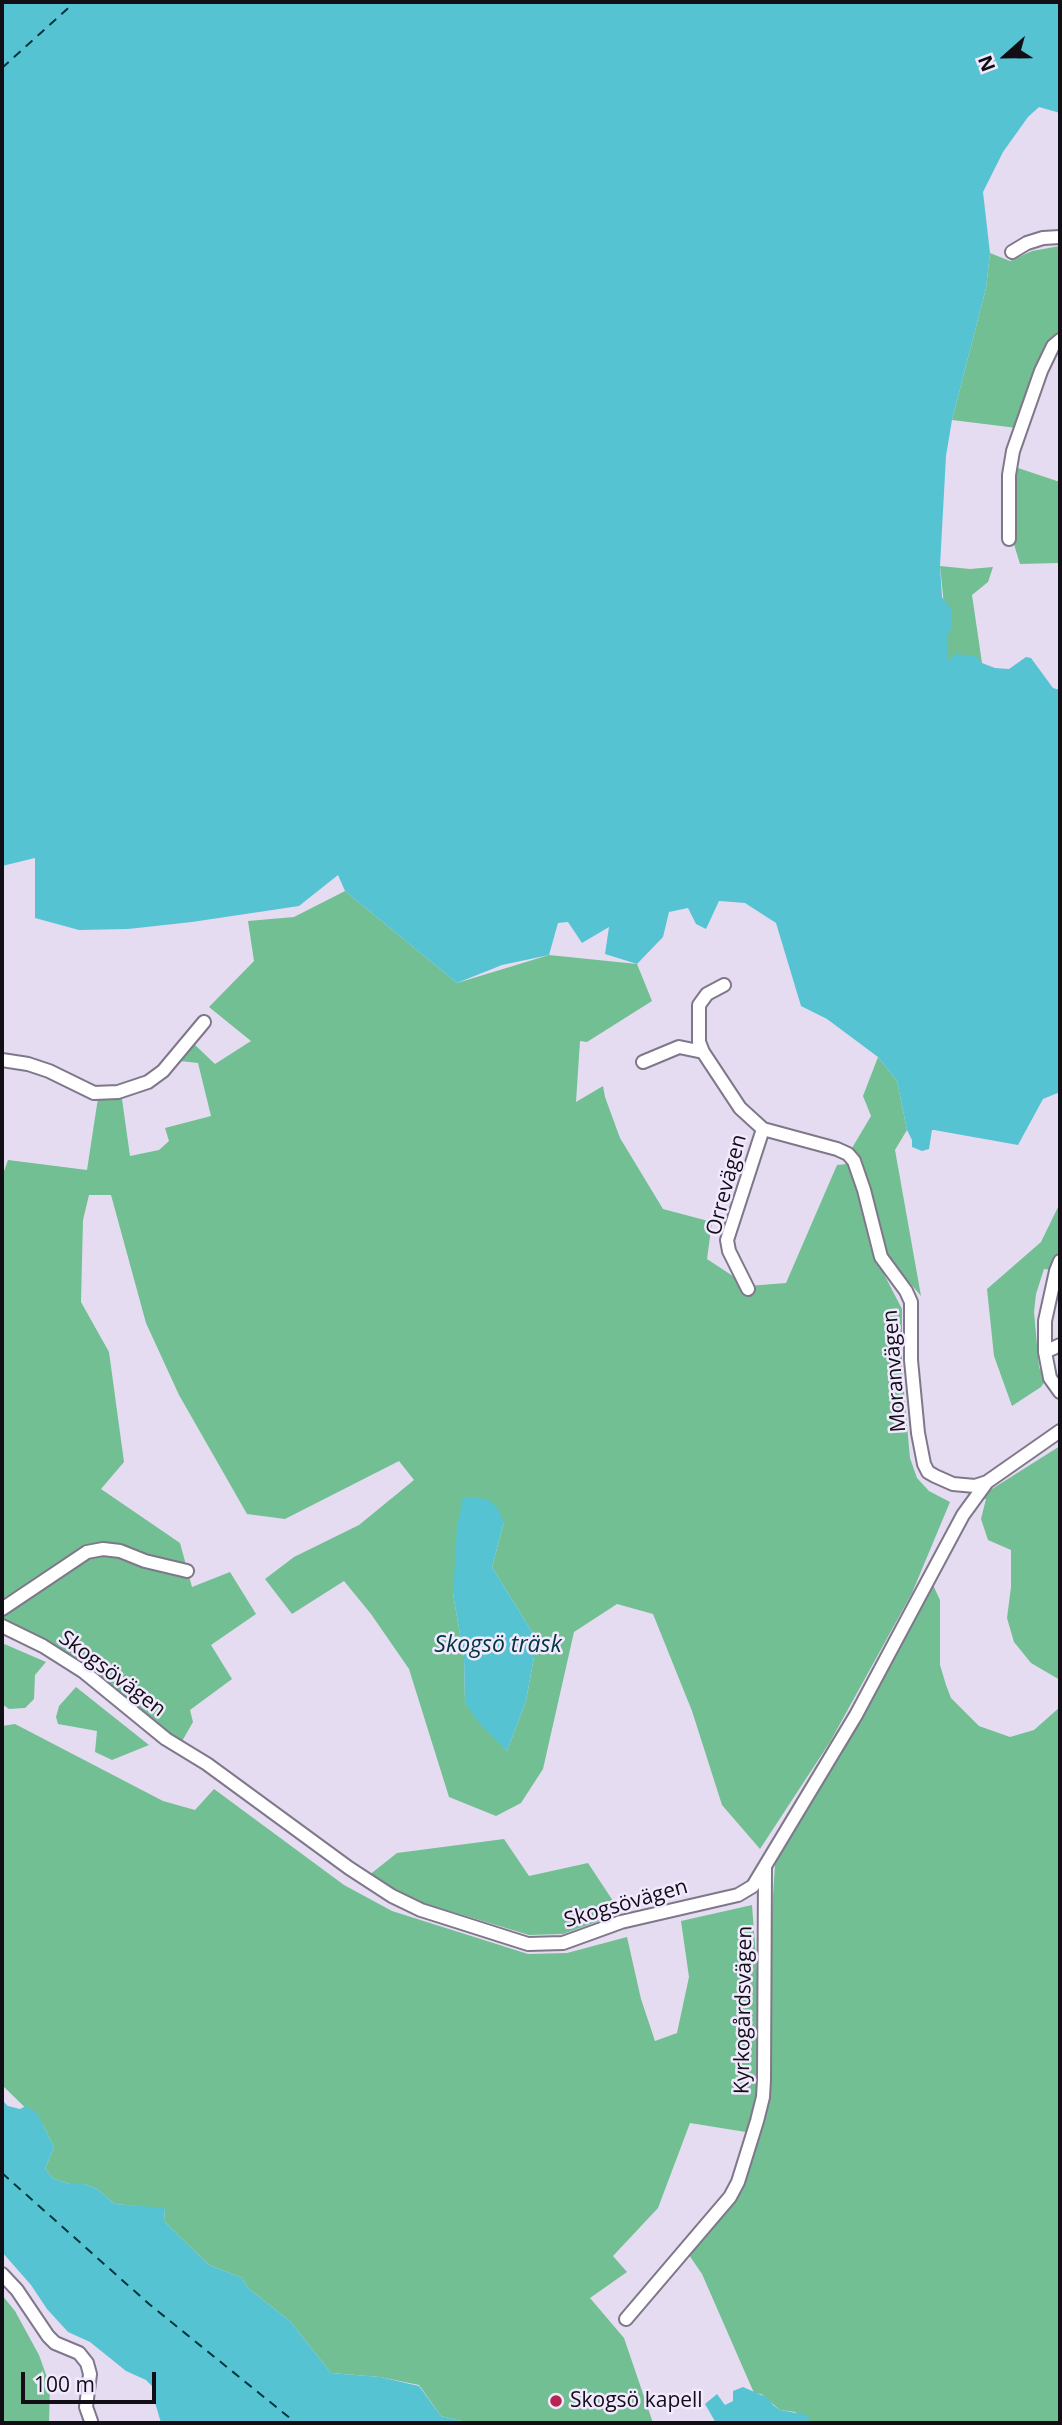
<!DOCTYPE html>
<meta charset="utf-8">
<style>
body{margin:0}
#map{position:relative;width:1062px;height:2425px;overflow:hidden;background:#e5dcf1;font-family:"Open Sans",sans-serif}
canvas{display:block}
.frame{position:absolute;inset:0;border:4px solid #110e15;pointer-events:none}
.north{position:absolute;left:971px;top:21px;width:70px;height:70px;-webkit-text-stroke:5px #f2e9ff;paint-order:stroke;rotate:249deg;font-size:19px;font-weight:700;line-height:28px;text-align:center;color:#110e15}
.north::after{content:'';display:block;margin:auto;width:24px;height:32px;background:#110e15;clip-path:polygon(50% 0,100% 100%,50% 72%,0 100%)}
.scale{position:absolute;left:21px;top:2372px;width:135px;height:32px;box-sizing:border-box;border:4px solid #110e15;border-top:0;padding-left:9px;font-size:21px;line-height:24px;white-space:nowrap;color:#110e15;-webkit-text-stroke:5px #f2e9ff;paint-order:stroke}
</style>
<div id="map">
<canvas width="1062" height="2425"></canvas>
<div class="frame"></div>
<div class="north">N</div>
<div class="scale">100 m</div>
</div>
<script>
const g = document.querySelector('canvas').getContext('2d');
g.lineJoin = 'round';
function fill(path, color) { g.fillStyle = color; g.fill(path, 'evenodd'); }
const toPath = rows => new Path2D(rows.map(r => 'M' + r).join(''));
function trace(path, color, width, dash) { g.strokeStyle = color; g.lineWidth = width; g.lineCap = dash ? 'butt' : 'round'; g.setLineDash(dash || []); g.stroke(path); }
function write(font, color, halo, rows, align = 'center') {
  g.font = font + ' "Open Sans",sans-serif'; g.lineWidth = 5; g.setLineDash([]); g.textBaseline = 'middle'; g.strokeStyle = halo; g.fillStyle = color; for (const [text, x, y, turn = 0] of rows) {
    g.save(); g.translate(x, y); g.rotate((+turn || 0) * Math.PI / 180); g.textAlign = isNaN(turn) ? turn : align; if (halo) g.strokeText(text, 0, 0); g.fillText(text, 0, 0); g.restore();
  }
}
fill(toPath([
 [1060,246,1060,334,1017,428,952,420,986,288,990,253,1010,261,1032,251],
 [1015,467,1060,482,1059,563,1020,564,1013,541],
 [940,566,970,569,993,567,988,582,972,595,982,663,947,663,947,635],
 [345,891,457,983,549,955,637,964,652,1001,587,1042,580,1041,576,1102,603,1086,605,1097,620,1138,663,1209,712,1222,707,1259,748,1286,786,1283,837,1165,847,1164,852,1173,871,1249,902,1309,902,1370,910,1458,917,1478,929,1491,950,1502,912,1593,830,1742,760,1849,722,1805,692,1711,653,1614,617,1604,574,1632,543,1769,521,1803,496,1816,449,1797,409,1669,371,1614,344,1581,292,1614,265,1579,294,1557,359,1525,414,1480,399,1461,285,1519,247,1514,179,1395,146,1323,111,1195,89,1195,83,1220,81,1302,109,1352,124,1462,101,1489,180,1543,192,1587,230,1572,256,1614,211,1645,232,1679,190,1710,193,1722,181,1743,60,1649,2,1622,2,1177,8,1160,87,1170,98,1098,122,1099,130,1156,159,1150,169,1141,165,1128,211,1116,198,1063,180,1061,194,1044,215,1064,251,1041,209,1007,254,961,248,921,294,917],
 [504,1522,492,1567,537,1640,526,1701,507,1751,465,1703,464,1657,453,1594],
 [878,1057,897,1081,907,1130,895,1150,921,1296,886,1255,859,1158,852,1148,871,1116,863,1096],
 [1060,1203,1060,1248,1052,1270,1044,1269,1036,1294,1034,1312,1039,1367,1045,1381,1041,1387,1012,1406,994,1356,987,1289,1041,1242],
 [1060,1446,1060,1680,1031,1663,1014,1642,1007,1618,1011,1587,1011,1550,988,1540,981,1519,986,1499,976,1499],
 [933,1585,940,1600,940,1665,946,1685,951,1698,979,1726,1010,1737,1034,1730,1060,1707,1060,2423,808,2423,810,2421,795,2412,780,2410,761,2394,754,2393,702,2274,689,2255,727,2210,758,2134,775,1864],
 [2,1643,46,1662,35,1675,34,1699,25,1708,9,1709,2,1704],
 [76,1687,149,1745,112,1760,95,1752,97,1731,58,1724,56,1717,59,1706],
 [15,1724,163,1801,195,1810,214,1789,344,1885,392,1911,528,1954,567,1953,627,1937,641,1999,655,2041,677,2033,689,1977,681,1921,752,1905,759,1996,760,2096,752,2133,690,2123,658,2208,613,2256,627,2272,590,2298,624,2338,653,2423,469,2423,441,2416,419,2385,380,2377,331,2373,290,2321,248,2288,242,2278,209,2265,164,2221,165,2209,115,2204,97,2189,84,2184,70,2184,54,2179,45,2169,54,2147,43,2125,2,2085,2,1726],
 [504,1839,529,1876,588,1863,621,1913,563,1934,529,1935,423,1903,368,1876,397,1853],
 [2,2295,15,2311,39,2355,50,2386,49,2423,2,2423]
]), '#72bf93');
fill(toPath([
 [2,2,1060,2,1060,113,1039,107,1028,117,1003,152,983,192,990,253,986,288,952,420,946,456,940,566,942,597,951,609,952,627,947,635,947,662,955,654,976,656,982,663,995,668,1009,669,1026,657,1031,658,1053,688,1060,690,1060,1092,1043,1099,1018,1145,934,1130,932,1130,929,1149,922,1151,912,1147,912,1140,907,1130,897,1081,878,1057,827,1019,801,1006,776,923,745,903,719,901,706,929,696,924,688,908,669,912,663,937,637,964,605,954,609,927,582,943,568,922,558,923,549,955,502,965,457,983,345,891,338,875,299,906,192,922,128,929,79,930,35,918,35,858,2,866],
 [463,1497,487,1499,497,1507,504,1522,492,1567,537,1640,526,1701,507,1751,480,1724,465,1703,464,1657,453,1594,457,1527],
 [2,2100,8,2106,20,2109,26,2106,37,2113,54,2147,45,2169,54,2179,70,2184,84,2184,97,2189,115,2204,165,2208,164,2221,209,2265,242,2278,248,2288,290,2321,331,2373,380,2377,419,2386,441,2416,469,2423,161,2423,154,2399,153,2387,146,2380,126,2371,90,2342,68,2332,47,2309,31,2285,2,2252],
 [743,2387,768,2398,773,2405,780,2410,807,2415,810,2421,808,2423,716,2423,705,2404,717,2394,725,2405,733,2401,733,2391]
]), '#56c3d3');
trace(toPath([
 [2,68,75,2],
 [2,2173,149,2304,296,2423]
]), '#00363d', 2, [9, 7]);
const minor = toPath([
 [1012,252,1027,243,1043,238,1060,237],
 [1009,539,1009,475,1013,451,1041,371,1053,346,1060,340],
 [724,985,707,994,699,1005,699,1042,703,1052,740,1108,763,1129,837,1149,848,1154,854,1161,864,1190,881,1257,906,1291,911,1302,911,1360,918,1433,924,1464,928,1472,935,1476,953,1484,975,1486,987,1482],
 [2,1060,28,1064,49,1071,94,1093,118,1092,148,1082,163,1071,204,1022],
 [643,1062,679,1047,703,1052],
 [1060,1261,1056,1271,1045,1321,1045,1352,1050,1378,1060,1392],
 [748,1289,729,1251,727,1240,763,1129],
 [1045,1352,1060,1345],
 [2,1609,87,1552,103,1549,120,1551,145,1561,187,1571],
 [2,1626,43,1646,84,1672,166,1739,207,1764,349,1868,392,1896,421,1910,528,1944,563,1943,621,1922,738,1895,753,1886,856,1715,963,1515,987,1482,1060,1431],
 [2,2274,17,2290,48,2336,55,2343,79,2353,87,2363,90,2374,86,2407,91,2421],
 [626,2319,730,2197,738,2182,757,2121,763,2097,764,2080,765,1867]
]);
trace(minor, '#7f778a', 16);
trace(minor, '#fff', 12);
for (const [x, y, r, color] of [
 [556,2401,7,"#b62650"]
]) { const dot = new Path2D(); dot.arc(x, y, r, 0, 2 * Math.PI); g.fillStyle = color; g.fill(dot); trace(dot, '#f2e9ff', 2.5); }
write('21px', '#110e15', '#f2e9ff', [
 ["Orrevägen",727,1185,-75],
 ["Moranvägen",895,1371,-94],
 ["Skogsövägen",112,1674,37],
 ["Skogsövägen",626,1904,-16],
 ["Kyrkogårdsvägen",744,2010,-89]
]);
write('21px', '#110e15', '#f2e9ff', [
 ["Skogsö kapell",570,2401]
], 'left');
write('italic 23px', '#00363d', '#f2e9ff', [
 ["Skogsö träsk",498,1645]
]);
</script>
